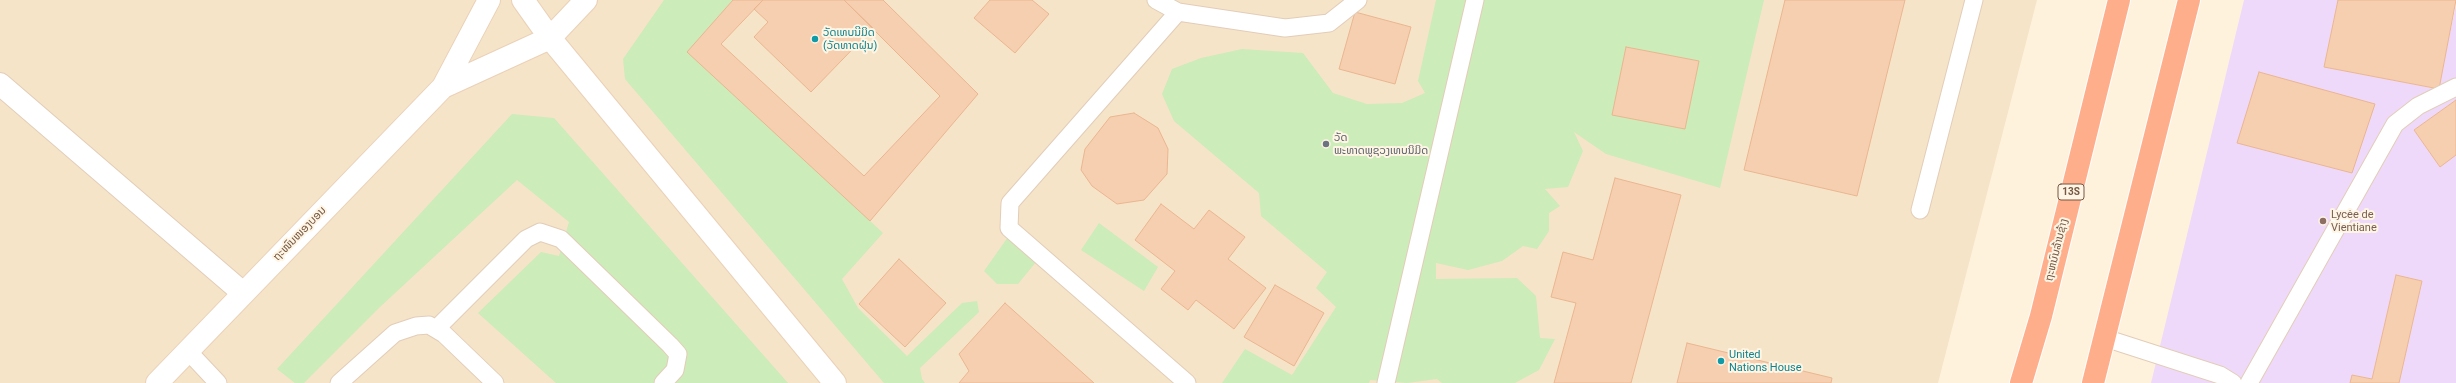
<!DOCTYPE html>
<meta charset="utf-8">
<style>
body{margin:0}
canvas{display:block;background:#fef2dc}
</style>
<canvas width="2456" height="383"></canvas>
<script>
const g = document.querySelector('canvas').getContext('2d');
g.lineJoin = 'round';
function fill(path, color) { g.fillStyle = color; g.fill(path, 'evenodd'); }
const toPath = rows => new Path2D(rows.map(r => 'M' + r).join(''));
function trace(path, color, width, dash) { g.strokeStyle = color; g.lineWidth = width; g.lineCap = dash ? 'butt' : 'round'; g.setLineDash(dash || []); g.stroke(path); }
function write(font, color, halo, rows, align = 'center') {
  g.font = font + ' Roboto,"Noto Sans Lao",sans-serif'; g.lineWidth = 4; g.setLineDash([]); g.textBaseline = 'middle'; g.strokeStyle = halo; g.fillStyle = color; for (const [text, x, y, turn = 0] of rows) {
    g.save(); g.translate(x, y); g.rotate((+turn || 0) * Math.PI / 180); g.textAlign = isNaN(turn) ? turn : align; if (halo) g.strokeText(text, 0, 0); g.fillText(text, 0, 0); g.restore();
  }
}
fill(toPath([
 [0,0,2037,0,1938,383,0,383]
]), '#f6e4c9');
fill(toPath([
 [2244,0,2338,0,2324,67,2438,89,2456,5,2456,100,2414,130,2440,167,2456,155,2456,383,2399,383,2422,281,2396,276,2372,379,2352,375,2350,383,2151,383]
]), '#efd9fa');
fill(toPath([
 [664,0,733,0,688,52,883,233,842,279,858,308,907,356,962,303,977,301,979,312,920,368,922,379,925,383,884,383,625,79,623,59],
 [1436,0,1764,0,1720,188,1606,154,1574,132,1583,151,1568,187,1545,189,1560,206,1549,213,1549,231,1537,249,1523,246,1502,261,1468,270,1436,263,1436,279,1517,278,1536,296,1540,338,1555,339,1539,370,1515,383,1442,383,1437,379,1407,383,1370,380,1369,383,1222,383,1245,349,1292,375,1336,307,1316,288,1327,272,1261,216,1259,193,1174,121,1162,94,1172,69,1201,58,1242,49,1303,53,1333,93,1367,104,1402,103,1425,93,1418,81],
 [512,114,554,118,788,383,556,383,478,313,541,252,559,256,569,222,517,180,380,307,304,383,295,383,277,369],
 [1099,223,1158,267,1144,291,1081,250],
 [1008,237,1036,262,1018,284,997,284,984,271]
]), '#ccecba');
const building = toPath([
 [733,0,763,0,721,44,864,176,940,96,844,0,883,0,978,94,870,221,687,52,733,0],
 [763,0,844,0,873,28,811,92,754,37,768,22,754,9,763,0],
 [990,0,1032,0,1049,14,1015,53,974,18,990,0],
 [1785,0,1905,0,1857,196,1744,170,1785,0],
 [2338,0,2456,0,2439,89,2324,67,2338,0],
 [1355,12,1411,27,1395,84,1339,69,1355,12],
 [1626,47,1699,61,1685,129,1612,115,1626,47],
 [2259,72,2375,104,2352,173,2237,143,2259,72],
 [2456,100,2456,155,2440,167,2414,130,2456,100],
 [1134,113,1158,128,1168,149,1167,174,1144,200,1117,204,1092,186,1081,170,1085,149,1110,117,1134,113],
 [1615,178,1681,195,1631,383,1554,383,1576,303,1551,297,1563,252,1593,260,1615,178],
 [1161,204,1194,229,1209,210,1245,237,1228,259,1266,288,1234,329,1196,300,1188,310,1161,289,1175,271,1135,240,1161,204],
 [899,259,946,303,905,347,859,304,899,259],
 [2396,275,2422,281,2399,383,2350,383,2352,375,2372,379,2396,275],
 [1275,285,1324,313,1294,366,1244,337,1275,285],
 [1005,303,1094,383,959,383,969,371,959,354,1005,303],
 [1687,343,1832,378,1831,383,1677,383,1687,343]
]);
fill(building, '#f6cfb1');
trace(building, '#eab690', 1);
const lane = toPath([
 [1156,0,1178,12,1285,28,1329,23,1358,0],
 [1178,12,1010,203,1009,228,1187,383],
 [1920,210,1974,0],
 [436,329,526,239,540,232,561,239,670,345,678,354,675,370,663,383],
 [2105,338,2220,375,2233,383],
 [187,350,218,383],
 [339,383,395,333,416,326,429,325,444,334,495,383],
 [1386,383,1475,0],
 [2249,383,2395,124,2418,106,2456,87]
]);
const street = toPath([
 [0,84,243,293]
]);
const secondary = toPath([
 [523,0,550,38,835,383],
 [443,87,550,38,586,0],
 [157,383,443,87,489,0]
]);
const highway = toPath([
 [2021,383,2041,316,2119,0],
 [2093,383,2189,0]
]);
trace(lane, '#e2cdb8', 19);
trace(street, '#e2cdb8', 24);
trace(secondary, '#ead1b7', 24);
trace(highway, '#fff', 24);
trace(lane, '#fff', 17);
trace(street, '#fff', 22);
trace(secondary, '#fff', 22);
trace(highway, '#ffae8c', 22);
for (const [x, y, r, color] of [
 [815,39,4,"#0f9aa8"],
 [1326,144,4,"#6b7280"],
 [2323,221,4,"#8d6e63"],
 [1721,361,4,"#0f9aa8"]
]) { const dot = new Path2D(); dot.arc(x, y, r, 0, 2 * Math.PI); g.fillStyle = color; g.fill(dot); trace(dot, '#fff5e4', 1.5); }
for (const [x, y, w] of [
 [2071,192,26]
]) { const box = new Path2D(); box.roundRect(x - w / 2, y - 8, w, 16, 3); g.fillStyle = '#fff5e4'; g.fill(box); trace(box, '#755743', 1); }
write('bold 10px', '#755743', null, [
 ["13S",2071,192]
]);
write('11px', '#0d838f', '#fff5e4', [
 ["ວັດເທບນີມິດ",823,33],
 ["(ວັດທາດຝຸ່ນ)",823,46],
 ["United",1729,355],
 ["Nations House",1729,368]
], 'left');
write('11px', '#5b616d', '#fff5e4', [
 ["ວັດ",1334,138],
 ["ພະທາດພູຊວງເທບນິມິດ",1334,151]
], 'left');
write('11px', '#785e54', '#fff5e4', [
 ["Lycėe de",2331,215],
 ["Vientiane",2331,228]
], 'left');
write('11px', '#755743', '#fff5e4', [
 ["ຖະໜົນໜອງບອນ",300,234,-46],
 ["ຖະຫນົນລ້ານຊ້າງ",2057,250,-76]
]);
</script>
